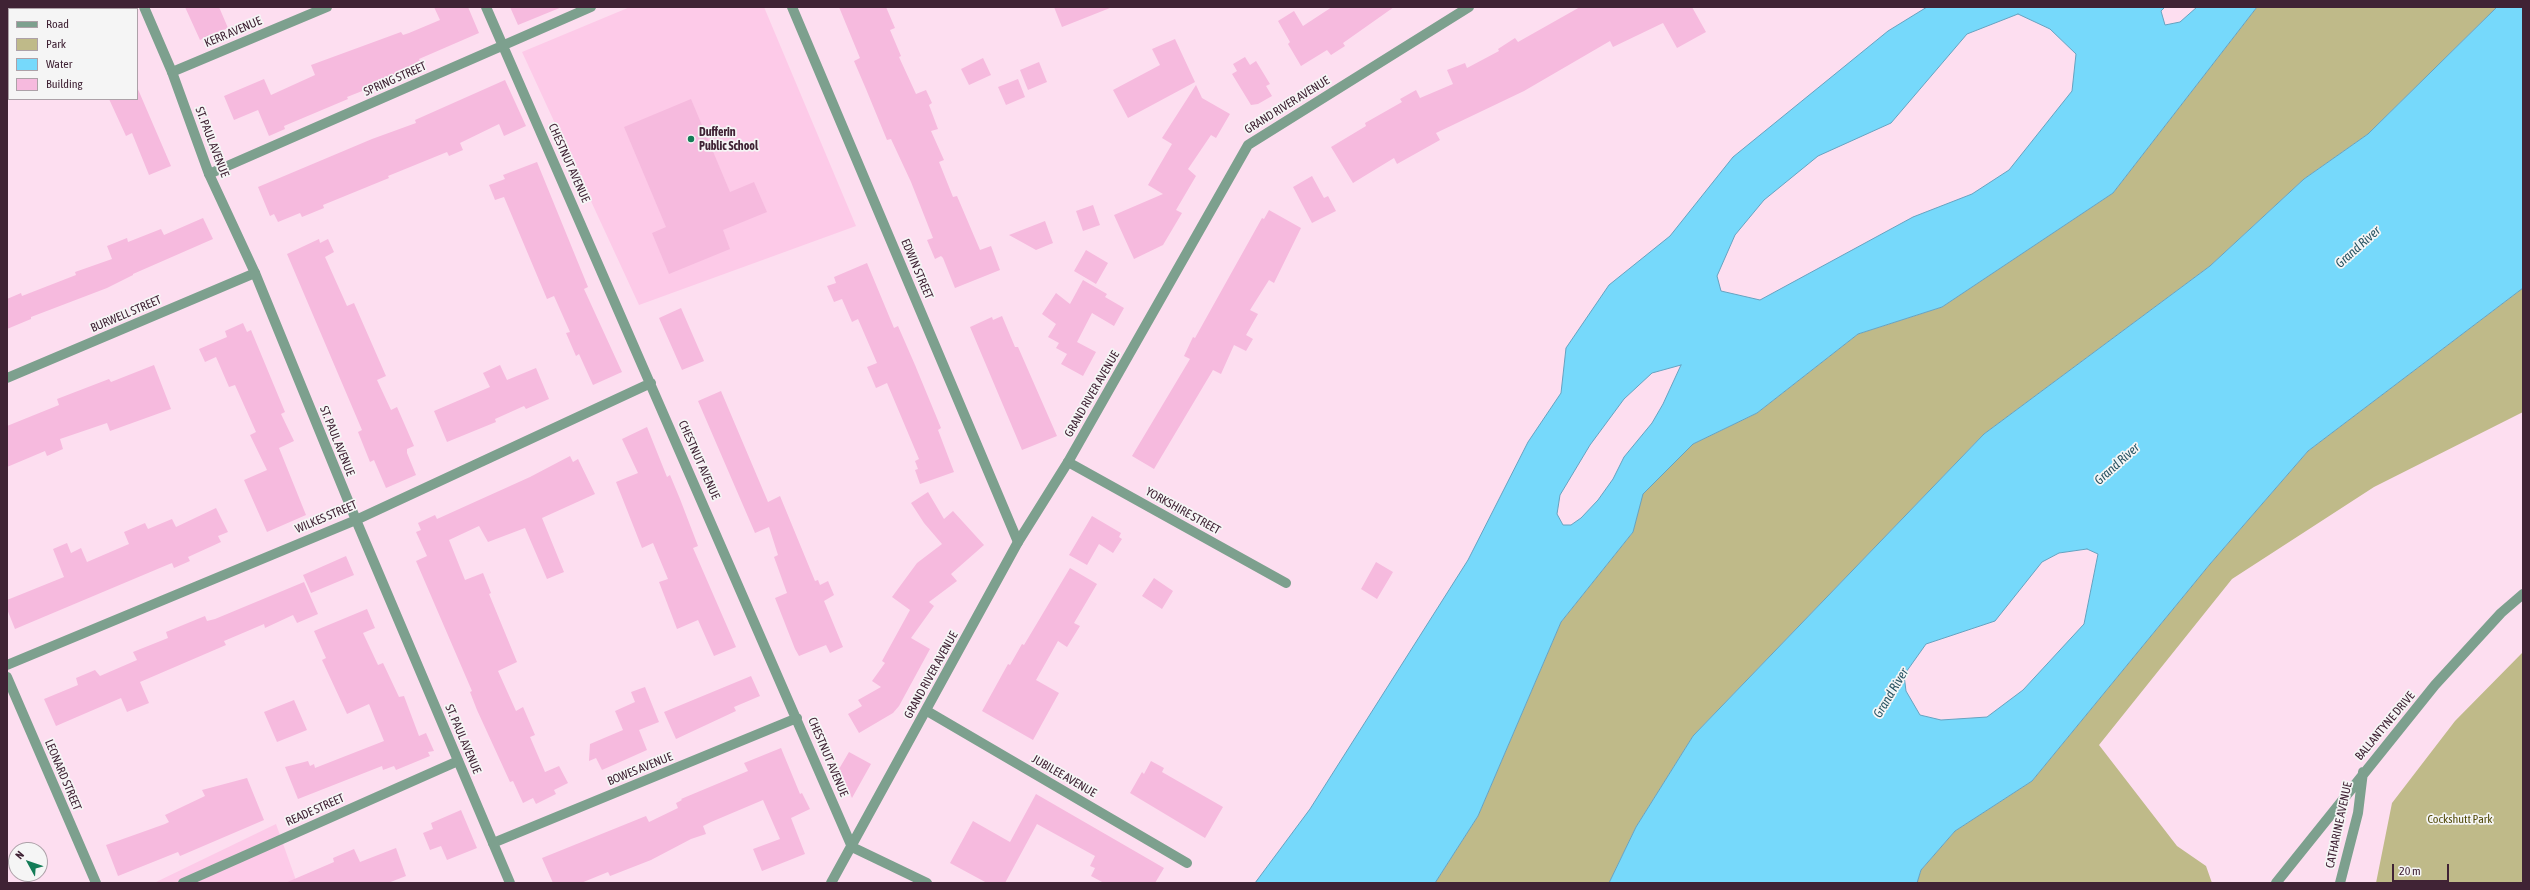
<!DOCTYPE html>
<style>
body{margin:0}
#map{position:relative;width:2530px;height:890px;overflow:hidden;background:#fddef0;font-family:"Asap Condensed",sans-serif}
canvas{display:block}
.frame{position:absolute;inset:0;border:8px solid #402335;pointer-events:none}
.legend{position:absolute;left:8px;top:8px;width:130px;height:92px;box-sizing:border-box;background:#f5f5f5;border:1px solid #ada1a8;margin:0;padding:5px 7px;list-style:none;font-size:12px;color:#402335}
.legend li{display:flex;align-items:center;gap:8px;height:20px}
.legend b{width:20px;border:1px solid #ada1a8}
.north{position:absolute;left:8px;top:842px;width:40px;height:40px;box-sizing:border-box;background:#f5f5f5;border:1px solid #ada1a8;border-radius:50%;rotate:310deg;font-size:11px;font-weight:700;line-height:16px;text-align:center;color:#402335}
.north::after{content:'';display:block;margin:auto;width:14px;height:18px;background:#137c57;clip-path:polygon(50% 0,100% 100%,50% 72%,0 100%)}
.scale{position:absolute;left:2392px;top:864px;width:57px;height:18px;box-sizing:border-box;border:2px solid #402335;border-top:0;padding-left:5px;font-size:12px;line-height:14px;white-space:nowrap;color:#402335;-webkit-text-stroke:3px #f5f5f5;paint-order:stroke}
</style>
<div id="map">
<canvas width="2530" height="890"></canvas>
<div class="frame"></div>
<ul class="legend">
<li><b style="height:5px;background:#7da08e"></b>Road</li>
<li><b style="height:11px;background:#bfba89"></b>Park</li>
<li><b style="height:11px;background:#76d9fb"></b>Water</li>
<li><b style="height:11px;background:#f6bade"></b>Building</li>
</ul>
<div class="north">N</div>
<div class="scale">20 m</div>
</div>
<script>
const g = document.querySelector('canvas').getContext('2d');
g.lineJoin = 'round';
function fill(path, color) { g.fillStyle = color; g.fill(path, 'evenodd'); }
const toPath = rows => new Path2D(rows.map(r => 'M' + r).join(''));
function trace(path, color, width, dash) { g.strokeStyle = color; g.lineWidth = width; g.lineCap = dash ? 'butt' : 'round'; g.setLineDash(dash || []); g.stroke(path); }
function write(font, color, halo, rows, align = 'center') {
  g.font = font + ' "Asap Condensed",sans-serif'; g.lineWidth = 3.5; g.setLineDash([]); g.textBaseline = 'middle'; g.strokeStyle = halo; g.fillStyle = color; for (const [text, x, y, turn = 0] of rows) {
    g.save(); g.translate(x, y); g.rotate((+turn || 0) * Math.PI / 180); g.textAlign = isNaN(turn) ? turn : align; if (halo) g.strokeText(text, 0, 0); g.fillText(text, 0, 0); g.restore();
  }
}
fill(toPath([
 [630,7,764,7,856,226,639,305,522,52],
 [276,824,297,883,154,883]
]), '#fdcae8');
fill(toPath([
 [2257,7,2497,7,2368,134,2304,179,2210,266,1984,434,1693,736,1636,827,1609,883,1435,883,1478,816,1561,622,1633,532,1642,494,1693,444,1757,413,1858,334,1942,307,2113,193],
 [2523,288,2523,412,2374,487,2232,579,2099,745,2177,846,2206,866,2212,883,1917,883,1921,870,1955,831,2032,781,2210,564,2308,451],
 [2523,652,2523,883,2376,883,2392,803,2455,721]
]), '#bfba89');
const water = toPath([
 [1927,7,2165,7,2161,11,2165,25,2180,22,2197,7,2257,7,2113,193,1942,307,1858,334,1757,413,1693,444,1643,494,1633,532,1561,622,1478,816,1435,883,1255,883,1310,809,1468,560,1528,442,1561,393,1566,348,1609,285,1670,236,1733,157,1888,31,1927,7],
 [2018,14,2050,29,2076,54,2072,91,2009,170,1972,194,1913,217,1760,300,1721,291,1717,276,1735,235,1764,200,1818,156,1891,123,1967,34,2018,14],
 [1681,365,1663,404,1652,423,1624,457,1613,479,1598,500,1581,518,1571,525,1563,525,1557,514,1560,495,1590,445,1624,399,1652,373,1681,365],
 [2497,7,2523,7,2523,288,2308,451,2210,564,2032,781,1955,831,1921,870,1917,883,1609,883,1636,827,1693,736,1984,434,2210,266,2304,179,2368,134,2497,7],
 [2087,549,2098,554,2084,624,2023,690,1987,717,1941,720,1920,715,1906,691,1904,675,1926,644,1995,621,2042,562,2059,553,2087,549]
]);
fill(water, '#76d9fb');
trace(water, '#66a2c0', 1);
fill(toPath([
 [185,7,219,7,228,28,200,40],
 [434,7,468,7,479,33,419,59,423,67,347,97,348,99,284,126,285,129,269,136,258,110,234,120,224,96,264,79,271,95,315,75,311,65,401,32,403,35,409,33,440,20],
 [510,7,562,7,518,25],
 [839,7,886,7,895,28,890,30,901,56,899,57,916,94,926,90,932,103,929,105,938,129,931,131,944,160,939,162,953,197,957,196,980,250,991,246,1000,270,955,288,943,258,941,256,935,259,927,240,933,238,911,182,891,139,887,140,866,89,854,61,860,58],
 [1054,7,1109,7,1110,8,1062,27],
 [1332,7,1394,7,1343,43,1345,46,1331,55,1327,50,1301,66,1288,44,1290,42,1278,21,1294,11,1303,26],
 [1580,7,1692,7,1706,32,1677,48,1663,23,1613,47,1610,41,1524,91,1436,133,1440,140,1397,164,1394,158,1353,183,1331,147,1366,126,1365,123,1402,102,1400,99,1416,90,1420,98,1453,84,1447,70,1465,63,1467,68,1499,51,1498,49,1515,38,1518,42],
 [1175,39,1195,82,1128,118,1113,90,1160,65,1152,49],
 [1245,57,1250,65,1256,61,1270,84,1266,86,1272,96,1258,104,1251,105,1232,74,1237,71,1233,64],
 [983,58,991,75,969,85,961,69],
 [1039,62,1047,82,1028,90,1020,70],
 [1018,79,1025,97,1006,105,998,87],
 [505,80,526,126,504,136,499,124,460,143,463,150,449,156,447,152,388,176,389,178,323,205,324,208,302,217,300,213,278,222,274,214,270,216,258,187,372,139,416,123,415,120],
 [1196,85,1202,98,1230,114,1216,138,1211,135,1188,169,1196,176,1176,210,1182,213,1163,245,1134,259,1114,215,1163,194,1148,185,1172,144,1162,138],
 [137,87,171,166,149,175,132,133,126,136,109,99,137,99],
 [691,99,730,192,754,182,767,212,723,230,730,249,669,274,652,233,666,227,624,127],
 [537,162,588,287,584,289,622,372,593,385,579,354,576,356,566,333,570,332,554,296,547,299,504,197,495,200,489,185,505,179,503,175],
 [1312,176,1324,198,1328,196,1336,211,1312,223,1293,187],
 [1093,205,1100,225,1083,231,1076,211],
 [1269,210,1301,228,1274,283,1269,280,1250,310,1258,314,1246,335,1253,339,1246,351,1234,345,1221,374,1213,370,1154,469,1132,456,1190,359,1184,356,1193,337,1195,338,1262,218,1264,219],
 [203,218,213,239,133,274,133,275,107,288,31,317,31,319,7,329,7,299,21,293,22,296,76,275,75,272,112,259,107,246,127,238,128,242,161,229,164,235],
 [1045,221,1053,243,1036,250,1009,235],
 [319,239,320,243,328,239,334,252,325,257,347,306,354,303,386,376,377,380,391,410,397,407,414,446,407,449,407,453,416,475,386,488,374,460,370,462,358,432,362,430,287,254],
 [1086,250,1108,263,1096,284,1074,271],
 [867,263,894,328,898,326,915,365,941,428,938,430,954,472,920,484,915,470,918,469,915,461,919,459,887,383,876,388,867,367,877,363,858,319,852,322,842,299,834,302,827,286,836,283,834,277],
 [1083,280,1107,294,1105,297,1124,308,1114,326,1092,313,1077,342,1096,352,1083,376,1061,364,1067,354,1056,348,1059,343,1048,337,1056,324,1042,314,1056,293,1070,304],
 [681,308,704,361,682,370,659,318],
 [1002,316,1015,347,1018,347,1057,436,1022,450,970,327,992,317,993,320],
 [243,323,247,332,251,330,285,412,281,414,294,441,279,448,306,515,267,532,244,480,267,470,250,435,256,432,235,385,229,387,216,357,205,362,199,349,227,337,225,331],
 [154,365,171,409,110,431,107,423,60,439,63,449,47,456,45,451,7,467,7,426,59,405,57,399,109,379,111,382],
 [500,365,507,380,536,368,549,399,526,409,524,406,495,419,496,422,447,442,434,411,490,387,483,373],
 [721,391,768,502,780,496,815,581,818,580,820,585,828,581,834,595,824,601,843,647,830,653,826,645,799,656,795,649,775,598,787,593,774,557,778,555,769,527,755,533,698,401],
 [647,427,667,477,670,475,680,499,698,546,693,548,736,647,714,656,698,620,677,629,659,582,668,579,653,543,642,548,616,482,638,473,622,439],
 [570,456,573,462,578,459,595,494,542,518,564,572,547,579,525,528,488,542,479,526,449,540,465,580,483,573,491,593,489,594,517,662,498,671,516,711,523,707,535,735,530,737,545,772,559,766,568,783,554,790,556,794,536,804,533,798,523,803,513,781,510,782,477,710,470,692,472,691,416,561,427,556,416,532,421,530,418,523,435,515,437,519,530,477],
 [928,492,944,519,953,511,984,545,951,574,957,581,929,602,934,606,911,638,930,649,899,706,893,713,859,733,848,714,862,706,858,700,881,687,872,681,885,663,882,661,910,610,892,597,917,563,942,544,924,523,911,503],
 [216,508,228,532,218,536,221,542,188,557,190,561,174,568,172,563,167,565,15,629,7,609,7,600,64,577,53,549,67,543,71,553,81,548,87,562,129,544,124,532,145,523,148,529,172,519,176,527],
 [1092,516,1121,533,1119,537,1122,539,1113,553,1099,544,1087,565,1069,555],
 [346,556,354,575,311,593,303,575],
 [1376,562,1393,572,1377,599,1361,589],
 [1070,568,1097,584,1074,623,1080,626,1067,647,1058,641,1036,680,1059,693,1033,740,982,711,1008,664,1010,665,1022,644,1024,645],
 [1154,578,1173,591,1162,609,1142,596],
 [304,582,318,614,297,623,293,615,265,628,264,624,224,641,226,645,140,682,149,703,127,712,121,698,56,726,44,699,78,685,76,678,95,670,100,676,137,660,133,652,168,638,166,632,205,616,207,621,215,619],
 [367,609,375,628,363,633,378,665,383,663,399,697,404,696,419,736,426,733,434,751,428,752,430,756,396,770,394,766,383,770,382,766,298,799,285,767,308,761,310,766,314,764,315,768,384,741,369,704,347,714,322,660,326,658,314,631],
 [751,676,760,696,734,707,736,711,676,739,664,712],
 [645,687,659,722,639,730,647,750,602,770,596,758,589,761,590,744,623,730,615,711,635,702,631,692],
 [294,700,307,730,277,742,264,712],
 [781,748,800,794,802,793,810,809,791,818,805,854,762,871,753,849,780,839,763,800,711,822,703,826,706,834,691,839,651,860,610,876,608,872,581,883,553,883,542,858,646,816,649,822,678,808,676,803,682,800,681,799,748,771,744,763],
 [849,752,871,764,852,798,839,769],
 [1151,761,1164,768,1162,772,1223,807,1205,838,1130,793,1142,772,1144,774],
 [247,778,264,820,180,856,178,852,118,876,106,845,165,824,169,822,165,815,205,796,202,790],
 [1036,794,1164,868,1155,883,1104,883,1091,876,1095,868,1090,866,1095,856,1037,824,1005,883,987,883,950,863,973,821,1010,842],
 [461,810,477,848,447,860,441,846,430,850,423,833,433,829,431,823],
 [396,848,406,876,388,883,285,883,334,862,333,858,354,849,360,862]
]), '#f6bade');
trace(toPath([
 [486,7,852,847,927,883],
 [792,7,1018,542],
 [172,72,327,7],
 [209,174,591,7],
 [7,378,255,273],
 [1068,462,1286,583],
 [7,665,356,520,651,383],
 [7,677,96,883],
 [927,711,1187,863],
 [493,843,797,718],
 [183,883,458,761],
 [2276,883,2435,685,2501,613,2523,594],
 [2340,883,2358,813,2363,772]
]), '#7da08e', 10);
trace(toPath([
 [144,7,172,72,209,174,255,273,356,520,510,883],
 [831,883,1018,542,1068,462,1248,145,1469,7]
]), '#7da08e', 10);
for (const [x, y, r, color] of [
 [691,139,4,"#137c57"]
]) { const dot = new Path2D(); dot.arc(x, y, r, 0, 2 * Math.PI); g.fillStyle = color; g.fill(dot); trace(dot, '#f5f5f5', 1.5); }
write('12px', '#402335', '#f5f5f5', [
 ["KERR AVENUE",233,32,-23],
 ["SPRING STREET",395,79,-24],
 ["GRAND RIVER AVENUE",1287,105,-32],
 ["ST. PAUL AVENUE",212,142,69],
 ["CHESTNUT AVENUE",569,163,66],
 ["EDWIN STREET",917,269,67],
 ["BURWELL STREET",126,314,-23],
 ["GRAND RIVER AVENUE",1092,394,-60],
 ["ST. PAUL AVENUE",337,441,68],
 ["CHESTNUT AVENUE",699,460,66],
 ["YORKSHIRE STREET",1183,511,29],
 ["WILKES STREET",326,517,-23],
 ["GRAND RIVER AVENUE",931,675,-61],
 ["BALLANTYNE DRIVE",2385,726,-50],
 ["ST. PAUL AVENUE",463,739,67],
 ["CHESTNUT AVENUE",828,757,67],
 ["BOWES AVENUE",640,769,-22],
 ["LEONARD STREET",63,775,67],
 ["JUBILEE AVENUE",1064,776,30],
 ["READE STREET",315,810,-24],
 ["CATHARINE AVENUE",2339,825,-78]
]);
write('bold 12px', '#402335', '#f5f5f5', [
 ["Dufferin",699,132],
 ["Public School",699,146]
], 'left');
write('12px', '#524b0a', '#f5f5f5', [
 ["Cockshutt Park",2460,819]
]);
write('italic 13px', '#285362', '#f5f5f5', [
 ["Grand River",2358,247,-42],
 ["Grand River",2117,464,-42],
 ["Grand River",1891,693,-59]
]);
</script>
